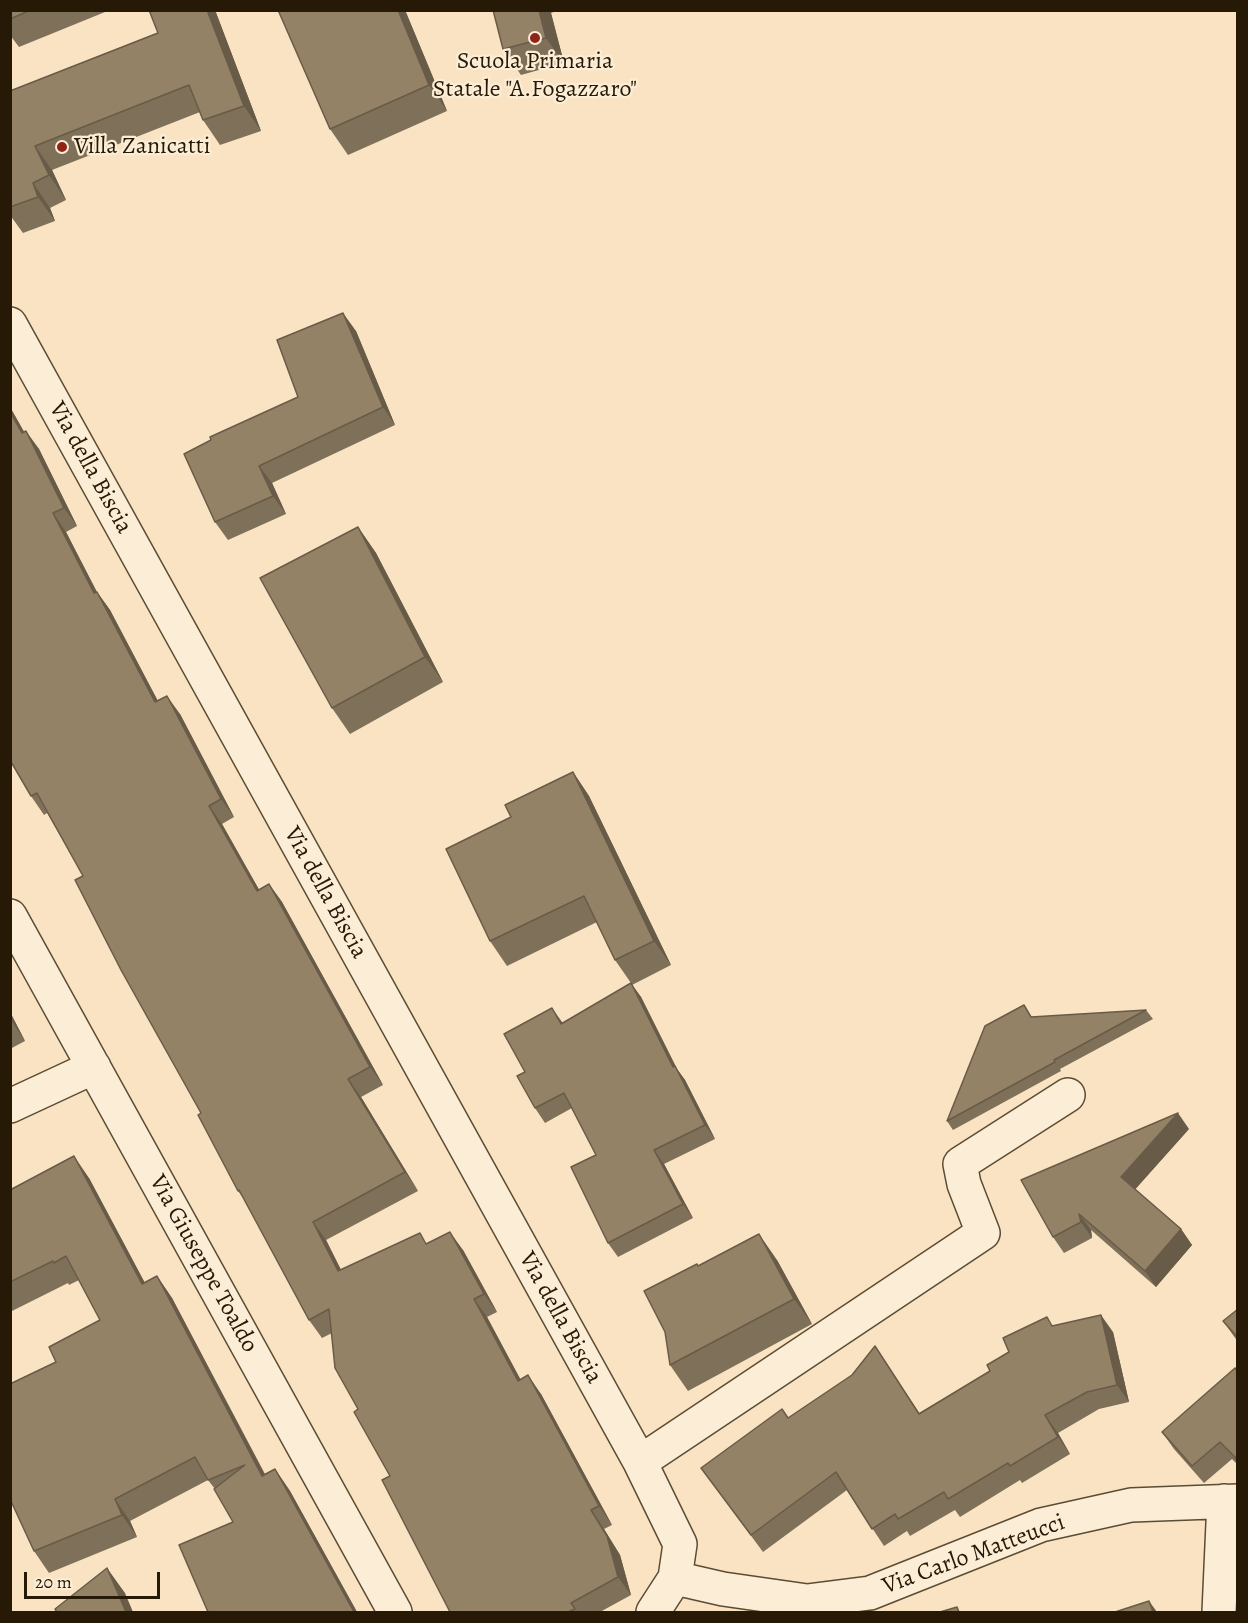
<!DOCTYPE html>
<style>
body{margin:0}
#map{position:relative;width:1248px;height:1623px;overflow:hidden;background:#fae3c2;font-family:Alegreya,serif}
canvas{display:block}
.frame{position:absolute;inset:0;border:12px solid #261905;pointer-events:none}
.scale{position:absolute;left:24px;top:1572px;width:136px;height:27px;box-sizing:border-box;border:3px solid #261905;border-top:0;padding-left:8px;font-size:18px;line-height:21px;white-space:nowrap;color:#261905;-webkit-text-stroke:4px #fcedd7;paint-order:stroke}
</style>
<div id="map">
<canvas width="1248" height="1623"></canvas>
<div class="frame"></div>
<div class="scale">20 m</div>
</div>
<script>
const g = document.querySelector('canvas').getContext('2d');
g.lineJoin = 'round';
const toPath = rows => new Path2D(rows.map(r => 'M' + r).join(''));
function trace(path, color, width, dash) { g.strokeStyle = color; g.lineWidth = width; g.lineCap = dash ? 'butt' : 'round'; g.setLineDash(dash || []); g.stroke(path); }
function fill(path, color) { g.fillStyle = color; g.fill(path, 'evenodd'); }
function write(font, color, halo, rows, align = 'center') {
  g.font = font + ' Alegreya,serif'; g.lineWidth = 4.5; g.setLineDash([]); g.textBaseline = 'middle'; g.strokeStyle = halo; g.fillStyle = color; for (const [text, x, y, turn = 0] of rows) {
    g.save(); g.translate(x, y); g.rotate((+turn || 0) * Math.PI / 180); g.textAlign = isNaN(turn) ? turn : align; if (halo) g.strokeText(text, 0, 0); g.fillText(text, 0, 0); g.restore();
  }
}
const minor = toPath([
 [10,324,640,1462,680,1544,675,1578,653,1612],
 [10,916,395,1612],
 [10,1106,94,1067],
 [640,1462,983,1233,964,1184,960,1164,1068,1095],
 [675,1578,723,1589,807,1601,870,1593,1041,1525,1131,1505,1238,1501],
 [1219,1612,1224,1501]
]);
trace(minor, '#5b4c34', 36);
trace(minor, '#fcedd7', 33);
fill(toPath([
 [10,10,110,10,19,47,10,35],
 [215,10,261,131,220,145,203,120,200,112,52,170,66,200,50,208,55,221,23,233,10,215,10,91],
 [405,10,447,111,348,155,330,129],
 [493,10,559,10,551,13,564,63,521,75,503,49],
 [356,331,395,425,272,483,286,514,228,540,215,522,298,397],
 [10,407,24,432,39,449,77,526,66,532,97,592,110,610,157,700,180,714,234,817,222,824,259,890,269,884,282,902,383,1085,361,1097,418,1191,326,1240,341,1270,427,1244,463,1250,497,1312,487,1317,520,1379,541,1394,612,1525,604,1529,620,1555,631,1595,600,1612,450,1612,390,1476,358,1409,332,1333,322,1338,309,1320,244,1199,238,1191,201,1113,83,876,47,813,44,815,31,796,10,760],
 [358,527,376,553,443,682,350,734,332,708],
 [573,772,589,796,671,965,632,985,641,997,677,1069,685,1080,715,1139,664,1164,693,1218,618,1257,608,1243,596,1155,572,1108,545,1123,535,1108,525,1072,562,1023,631,983,615,960,597,922,507,966,490,941,511,817],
 [1146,1010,1153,1019,1060,1069,1061,1071,953,1130,947,1121,1032,1017],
 [10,1012,25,1041,10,1049],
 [1189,1129,1135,1189,1181,1229,1192,1245,1156,1287,1091,1230,1092,1238,1064,1253,1053,1237],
 [89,1178,145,1283,157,1276,172,1298,265,1474,275,1469,290,1491,357,1612,208,1612,233,1522,215,1489,208,1480,130,1521,137,1537,49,1573,34,1551,56,1362,100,1320,79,1280,69,1285,68,1283,10,1312,10,1190],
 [777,1260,812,1324,688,1391,670,1365,698,1266],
 [1238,1309,1238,1342,1223,1321],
 [1053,1325,1113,1332,1129,1402,1099,1409,1058,1433,1070,1454,1022,1483,1020,1480,960,1517,955,1510,910,1536,907,1531,884,1546,847,1490,763,1552,701,1468,788,1418,852,1375,875,1346,919,1413,990,1371],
 [1238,1372,1238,1465,1232,1459,1204,1483,1174,1449,1162,1432]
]), '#7f7059');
fill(toPath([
 [207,10,215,10,261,131,244,106],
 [398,10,405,10,447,111,429,85],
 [539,10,549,10,551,13,564,63,546,38],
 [35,146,52,170,66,200,49,175],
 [33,183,50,208,55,221,38,197],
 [343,313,356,331,395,425,383,407],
 [10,407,35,451,22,433,10,412],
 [26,431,39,449,77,526,64,508],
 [259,466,272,483,286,514,273,496],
 [53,513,66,532,107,612,94,593],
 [358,527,376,553,443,682,425,657],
 [97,592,110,610,168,720,155,702],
 [167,696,180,714,234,817,221,799],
 [573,772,589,796,671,965,654,941],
 [209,806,222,824,270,909,257,891],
 [269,884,282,902,383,1085,370,1067],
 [631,983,641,997,677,1069,685,1080,715,1139,705,1125,673,1067],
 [552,1008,562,1022,571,1039,561,1024],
 [10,1012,25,1041,13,1023,10,1018],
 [348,1079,361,1097,418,1191,405,1172],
 [1178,1113,1189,1129,1132,1193,1121,1177],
 [654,1150,664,1164,693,1218,683,1204],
 [74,1156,89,1178,157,1306,142,1284],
 [1079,1214,1091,1230,1092,1238,1081,1222],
 [313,1222,326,1240,351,1290,338,1271],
 [1181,1229,1192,1245,1156,1287,1145,1271],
 [450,1232,463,1250,497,1312,484,1294],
 [759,1234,777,1260,812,1324,794,1299],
 [157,1276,172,1298,277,1498,262,1476],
 [474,1299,487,1317,531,1399,518,1381],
 [1101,1315,1113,1332,1129,1402,1117,1385],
 [875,1346,887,1364,931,1431,919,1414],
 [528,1375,541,1394,612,1525,599,1506],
 [1045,1415,1058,1433,1070,1454,1058,1437],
 [275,1469,290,1491,357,1612,354,1612],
 [115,1499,130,1521,137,1537,122,1515],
 [591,1510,604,1529,620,1555,631,1595,618,1577],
 [107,1568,125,1593,133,1612,126,1612],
 [1149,1601,1157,1612,1153,1612]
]), '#685b48');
const building = toPath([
 [10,10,31,10,10,19,10,10],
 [149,10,207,10,244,106,203,120,189,85,35,146,49,175,33,183,38,197,10,207,10,91,158,33,149,10],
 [278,10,398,10,429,85,330,129,278,10],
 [493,10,539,10,546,38,503,49,493,10],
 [343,313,383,407,259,466,273,496,215,522,184,454,211,440,210,437,298,397,277,340,343,313],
 [10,412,22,433,26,431,64,508,53,513,94,593,97,592,155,702,167,696,221,799,209,806,257,891,269,884,370,1067,348,1079,405,1172,313,1222,338,1271,420,1233,426,1244,450,1232,484,1294,474,1299,518,1381,528,1375,599,1506,591,1510,607,1536,618,1577,571,1603,575,1609,568,1612,450,1612,382,1480,390,1476,354,1412,358,1409,335,1368,329,1309,309,1320,239,1190,238,1191,198,1115,201,1113,121,970,75,880,83,876,37,793,31,796,10,760,10,412],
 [358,527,425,657,332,708,260,578,358,527],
 [573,772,654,941,615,960,584,896,490,941,446,849,511,817,505,805,573,772],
 [631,983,673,1067,675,1066,705,1125,654,1150,683,1204,608,1243,571,1167,596,1155,564,1093,535,1108,517,1076,525,1072,504,1034,552,1008,561,1024,631,983],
 [1024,1005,1031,1017,1146,1010,1054,1060,1055,1062,947,1121,985,1026,1024,1005],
 [1178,1113,1121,1177,1181,1229,1145,1271,1079,1214,1081,1222,1053,1237,1021,1180,1178,1113],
 [74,1156,142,1284,157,1276,262,1476,275,1469,354,1612,208,1612,179,1545,233,1522,214,1489,245,1465,208,1480,195,1457,115,1499,122,1515,34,1551,10,1499,10,1384,56,1362,49,1347,100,1320,66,1256,54,1263,53,1261,10,1282,10,1190,74,1156],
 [759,1234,794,1299,670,1365,665,1332,644,1291,697,1264,698,1266,759,1234],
 [1238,1309,1238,1338,1223,1321,1238,1309],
 [1101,1315,1117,1385,1087,1392,1045,1415,1058,1437,1010,1466,1008,1463,948,1499,944,1492,898,1519,895,1514,872,1529,836,1472,751,1535,701,1468,782,1409,788,1418,852,1375,875,1346,919,1414,990,1371,987,1365,1009,1352,1003,1338,1047,1317,1052,1326,1101,1315],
 [1235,1368,1238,1372,1238,1460,1220,1442,1192,1466,1162,1432,1235,1368],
 [107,1568,126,1612,57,1612,55,1609,107,1568],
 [1149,1601,1153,1612,1115,1612,1149,1601],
 [957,1607,959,1612,940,1612,957,1607]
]);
fill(building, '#948267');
trace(building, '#685b48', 1.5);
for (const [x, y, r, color] of [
 [535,38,6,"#8f2418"],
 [62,147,6,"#8f2418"]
]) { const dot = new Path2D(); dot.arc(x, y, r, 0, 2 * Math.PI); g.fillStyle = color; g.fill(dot); trace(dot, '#fcedd7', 2); }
write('24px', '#261905', '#fcedd7', [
 ["Scuola Primaria",535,62],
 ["Statale \"A.Fogazzaro\"",535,90],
 ["Villa Zanicatti",74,147,"left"]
]);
write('24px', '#261905', '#fcedd7', [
 ["Via della Biscia",90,468,61],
 ["Via della Biscia",325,893,61],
 ["Via Giuseppe Toaldo",203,1264,61],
 ["Via della Biscia",560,1318,61],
 ["Via Carlo Matteucci",974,1555,-20]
]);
</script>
